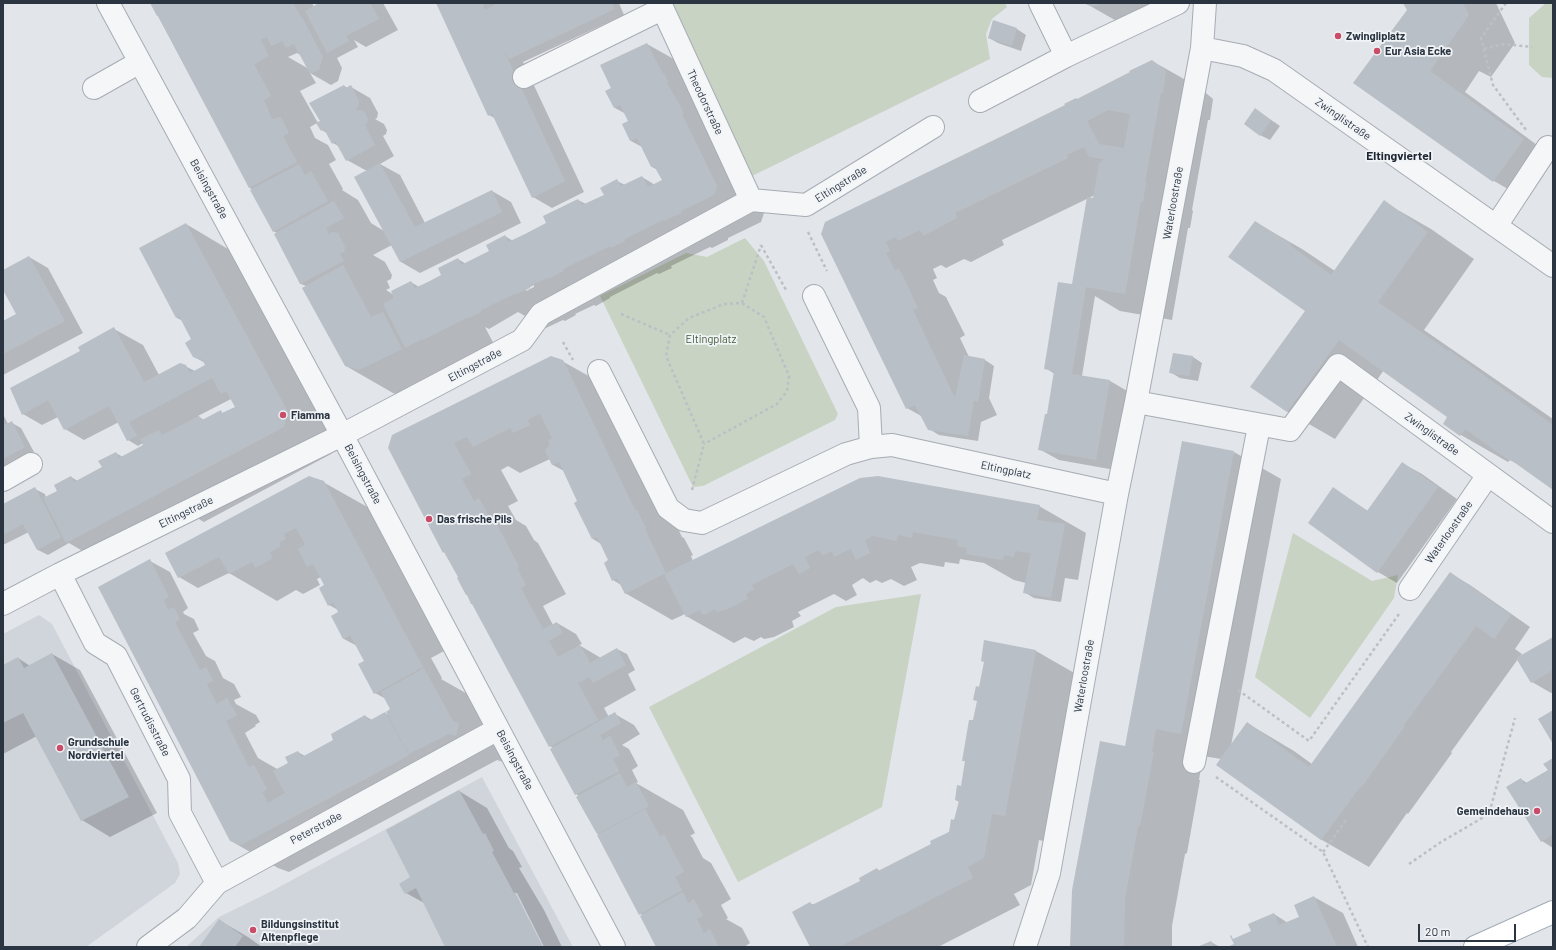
<!DOCTYPE html>
<meta charset="utf-8">
<style>
body{margin:0}
#map{position:relative;width:1556px;height:950px;overflow:hidden;background:#e2e5ea;font-family:Barlow,sans-serif}
canvas{display:block}
.frame{position:absolute;inset:0;border:4px solid #2b3441;pointer-events:none}
.scale{position:absolute;left:1418px;top:924px;width:98px;height:18px;box-sizing:border-box;border:2px solid #2b3441;border-top:0;padding-left:5px;font-size:12px;line-height:14px;white-space:nowrap;color:#2b3441;-webkit-text-stroke:3px #f1f4f7;paint-order:stroke}
</style>
<div id="map">
<canvas width="1556" height="950"></canvas>
<div class="frame"></div>
<div class="scale">20 m</div>
</div>
<script>
const g = document.querySelector('canvas').getContext('2d');
g.lineJoin = 'round';
function fill(path, color) { g.fillStyle = color; g.fill(path, 'evenodd'); }
const toPath = rows => new Path2D(rows.map(r => 'M' + r).join(''));
function trace(path, color, width, dash) { g.strokeStyle = color; g.lineWidth = width; g.lineCap = dash ? 'butt' : 'round'; g.setLineDash(dash || []); g.stroke(path); }
function write(font, color, halo, rows, align = 'center') {
  g.font = font + ' Barlow,sans-serif'; g.lineWidth = 3.5; g.setLineDash([]); g.textBaseline = 'middle'; g.strokeStyle = halo; g.fillStyle = color; for (const [text, x, y, turn = 0] of rows) {
    g.save(); g.translate(x, y); g.rotate((+turn || 0) * Math.PI / 180); g.textAlign = isNaN(turn) ? turn : align; if (halo) g.strokeText(text, 0, 0); g.fillText(text, 0, 0); g.restore();
  }
}
fill(toPath([
 [39,615,52,624,178,863,180,874,175,883,86,947,3,947,3,634],
 [482,777,573,947,186,947,219,917,270,892]
]), '#d0d5dc');
fill(toPath([
 [664,3,1005,3,1007,7,992,19,986,34,990,59,746,179],
 [1546,3,1553,3,1553,78,1542,77,1529,65,1529,18],
 [745,238,764,261,838,414,835,420,703,486,693,487,600,296,686,253,707,257],
 [1293,533,1372,581,1398,575,1394,598,1310,718,1255,677],
 [921,594,882,807,738,882,649,707,836,607]
]), '#c8d3c3');
fill(toPath([
 [151,3,312,3,314,7,322,3,383,3,398,30,366,47,354,40,358,47,337,58,342,68,338,81,331,85,310,73,316,83,300,91,318,123,321,121,344,86,348,88,351,87,370,98,378,113,377,118,375,119,384,124,387,130,386,134,383,136,394,156,380,164,400,175,425,223,492,191,511,202,521,223,420,273,401,262,392,245,373,255,385,262,392,275,391,279,387,281,390,288,386,290,394,295,411,282,419,287,442,275,458,259,466,264,490,252,505,236,513,241,547,224,578,200,586,204,605,196,617,181,625,185,642,177,655,185,663,181,658,170,652,167,642,147,631,141,623,124,629,121,626,114,615,108,613,89,647,44,695,71,764,213,761,222,728,238,728,240,712,248,710,247,671,266,672,268,659,274,657,273,610,297,610,298,596,306,594,305,575,314,576,315,565,321,563,320,546,328,518,312,489,329,485,327,498,352,406,397,393,393,346,366,306,286,301,284,275,234,277,233,273,231,253,190,250,188],
 [297,53,302,56,309,69,288,57],
 [317,123,322,130,328,134,333,143,340,147,347,160,367,171,384,231,371,223,358,200,342,190,343,189,329,164,336,160,328,145,315,138,310,127],
 [534,285,534,287,526,291,526,289],
 [437,3,495,3,496,5,502,3,619,3,624,15,523,62,584,192,552,208,533,197,496,119,489,115],
 [1085,3,1162,3,1122,23,1113,19],
 [1405,3,1496,3,1515,43,1491,77,1479,71,1465,92,1552,156,1522,197,1494,181,1355,83,1408,10],
 [1017,29,1026,35,1021,51,998,43,989,38],
 [1152,61,1200,88,1213,99,1210,120,1208,120,1192,210,1193,211,1190,228,1188,228,1172,320,1120,311,1095,296,1082,376,1110,381,1129,392,1115,470,1059,460,1039,449,1048,415,1055,374,1045,368,1073,285,1095,195,1002,240,1004,245,971,262,964,259,946,268,941,265,933,269,937,278,933,280,939,293,946,297,965,335,960,338,969,357,985,360,994,366,989,398,997,415,981,422,978,441,939,435,929,429,923,417,907,408,822,234],
 [1255,109,1280,126,1270,140,1260,135],
 [1384,202,1431,229,1474,259,1424,330,1553,419,1553,488,1526,469,1510,460,1508,462,1461,435,1444,424,1449,417,1384,370,1335,439,1288,412,1252,386,1306,310,1255,222,1302,249,1335,271],
 [186,224,233,252,335,440,331,454,204,522,176,506,86,553,69,543,48,555,38,550,29,532,3,545,3,505,35,489,45,494,46,498,58,491,71,477,78,481,103,467,116,453,123,457,145,446,143,443,138,446,128,440,119,422,84,440,65,429,58,417,42,425,23,414,82,352,114,329,143,345,159,375,185,366,195,371,205,366,205,363,193,356,193,340,183,321,177,318],
 [231,399,236,407,224,414,220,412,204,420,198,416],
 [29,257,48,268,83,333,3,375,3,322,17,315,3,288,3,271],
 [1174,354,1193,357,1202,363,1198,381,1180,378,1170,372],
 [562,361,610,388,682,537,684,538,693,555,691,556,693,561,1039,506,1086,533,1078,580,1065,578,1061,602,1034,598,1024,592,1026,583,1014,580,984,563,960,559,959,564,945,562,944,567,920,563,911,567,917,580,904,586,891,579,882,583,876,580,870,583,863,578,852,585,857,595,846,601,834,594,798,612,801,616,792,621,794,627,774,637,764,639,761,637,754,641,745,637,734,643,686,616,685,614,672,620,625,593,621,585,613,580,610,560,601,544,593,539,579,502,564,471,553,465,550,459,520,473,508,466,501,470,518,501,508,506,516,520,526,526,534,540,538,543,566,594,543,606,553,625,557,623,576,634,582,644,579,645,601,658,617,649,627,654,635,670,628,674,636,690,604,708,609,717,615,714,634,725,640,734,622,745,629,749,638,766,632,770,638,782,636,783,683,810,695,833,690,836,692,837,703,858,711,863,731,899,721,905,728,918,726,919,742,928,750,943,744,947,658,947,643,915,640,914,600,835,598,834,578,798,580,797,576,794,553,748,550,746,389,448],
 [3,414,8,424,12,423,21,428,34,452,25,457,3,478],
 [1234,452,1281,479,1231,746,1247,723,1294,751,1312,764,1450,573,1470,585,1530,627,1515,649,1522,654,1519,658,1553,638,1553,692,1551,693,1532,682,1518,659,1451,752,1452,753,1408,814,1407,813,1369,867,1322,840,1217,764,1221,759,1203,756,1199,780,1200,780,1187,853,1185,854,1172,926,1172,947,1071,947,1125,748],
 [1402,463,1422,474,1457,499,1397,583,1378,572,1333,488,1368,511],
 [323,482,371,509,446,650,431,658,442,678,441,679,471,696,506,751,503,762,497,760,289,872,278,868,231,841,150,561,170,572,188,608,183,612,184,614,194,619,199,630,193,633,206,656,215,661,223,678,234,684,241,697,234,700,236,704,256,715,260,722,255,725,256,726,245,733,258,758,279,770,290,764,298,752,305,756,335,740,365,716,372,720,385,713,390,716,391,710,386,699,375,693,365,661,357,646,344,639,339,613,338,610,329,605,325,585,321,577,317,579,320,585,303,594,296,590,277,601,229,573,198,588,179,577],
 [1036,651,1083,678,1052,843,1039,840,1031,885,1014,894,1020,905,938,947,811,947,810,903,814,905,861,881,877,869,880,871,933,844,950,831,955,821,959,802,956,800,962,787,966,762,963,760,974,722,985,662],
 [52,654,80,670,157,813,110,837,82,820,37,736,3,754,3,666,18,658,30,666],
 [1553,759,1553,848,1542,841,1521,779,1527,783,1549,770],
 [459,791,487,808,509,848,513,851,522,867,519,868,544,910,562,947,544,947,517,893,514,893,542,947,447,947,426,904,406,893,412,878],
 [1314,897,1343,913,1358,947,1230,947,1253,932,1274,914,1288,923,1300,917],
 [219,920,248,937,262,947,200,947],
 [1211,942,1220,947,1199,947]
]), '#0003');
fill(toPath([
 [150,3,293,3,301,17,302,17,323,57,319,70,310,74,294,44,286,48,282,41,271,46,267,37,261,40,269,56,254,64,271,96,264,100,272,119,281,117,289,133,283,136,297,162,249,188,158,16,157,16],
 [319,3,370,3,379,19,346,36,349,41,327,53,305,11],
 [436,3,482,3,485,10,499,3,612,3,615,9,509,59,503,49,565,181,532,198,492,114,488,116],
 [1083,3,1102,3,1093,7],
 [1403,3,1463,3,1469,15,1430,71,1524,139,1493,182,1353,83,1407,10],
 [993,20,1017,28,1012,46,988,38],
 [647,43,663,74,664,73,668,82,667,83,684,113,682,114,717,186,714,195,681,211,681,213,664,221,663,220,625,239,625,241,611,248,610,246,563,269,564,271,548,279,547,278,529,286,530,288,517,294,516,293,481,310,481,312,469,318,468,317,423,340,422,339,405,348,383,304,394,298,391,291,411,281,415,288,430,281,441,275,438,268,458,258,461,265,489,251,486,245,505,235,508,242,525,234,546,223,543,216,578,199,582,205,604,195,600,188,617,179,621,186,642,176,648,187,662,180,654,166,651,167,637,138,630,141,622,124,628,121,620,105,614,108,605,91,611,88,600,65],
 [1152,60,1166,71,1163,93,1161,93,1145,182,1146,183,1143,202,1141,201,1125,294,1086,287,1072,374,1110,380,1096,460,1038,450,1045,414,1047,414,1054,371,1044,369,1058,282,1072,284,1087,197,1093,198,1099,164,1104,159,1089,157,1084,147,1067,155,1068,158,955,213,957,218,923,236,920,230,898,241,896,237,886,242,890,251,886,253,895,270,899,268,918,308,913,310,955,398,964,355,985,359,978,402,974,401,968,436,928,430,915,405,906,409,821,234,825,222,996,139,1065,105,1064,104,1076,98,1077,99,1130,72,1129,71],
 [1108,110,1130,114,1124,148,1099,144,1087,121],
 [344,85,346,88,351,85,359,101,358,107,356,108,357,111,359,110,364,111,368,119,367,123,365,125,375,145,346,161,335,141,332,144,324,129,321,131,316,123,320,121,309,103],
 [1255,108,1271,120,1260,136,1244,124],
 [380,163,415,227,492,190,502,212,400,262,354,177],
 [299,164,305,175,311,171,328,201,273,232,250,190],
 [1384,200,1428,232,1378,302,1448,351,1449,350,1553,425,1553,490,1511,460,1510,461,1465,429,1460,436,1443,424,1447,417,1339,340,1287,412,1250,387,1305,311,1228,257,1255,221,1291,244,1290,245,1331,275],
 [334,201,344,218,326,228,329,234,332,232,338,233,345,247,344,252,340,254,344,261,300,284,274,234],
 [186,223,288,412,284,427,66,543,43,498,57,491,54,485,71,476,74,482,102,467,98,461,116,452,119,458,143,445,140,439,159,430,162,435,199,416,202,420,221,410,222,413,235,407,226,391,221,394,212,378,129,422,137,436,127,441,109,406,64,430,48,400,22,415,10,388,80,351,78,347,114,327,144,382,180,363,186,365,190,373,205,365,202,359,200,360,193,357,185,343,191,339,179,316,176,318,139,248],
 [29,256,65,321,3,354,3,321,16,314,3,290,3,270],
 [343,265,371,317,383,312,402,349,359,370,345,366,302,288],
 [1173,353,1193,356,1189,376,1169,373],
 [551,356,563,360,635,510,637,510,646,528,645,529,666,573,860,478,878,476,1040,505,1037,520,1065,524,1051,598,1023,593,1031,553,1015,551,1014,557,1004,555,1003,560,984,557,966,554,967,548,957,546,958,540,913,532,912,538,898,535,897,541,873,536,865,540,870,553,856,560,851,549,834,557,832,551,822,556,819,550,805,557,810,568,799,574,793,564,752,585,754,589,746,594,748,599,726,610,716,612,715,609,706,614,702,614,700,610,686,617,664,574,625,594,617,578,612,581,604,563,608,560,597,537,592,539,574,503,577,501,559,462,552,465,545,451,550,444,548,440,552,438,540,414,528,420,530,425,513,433,510,428,473,447,467,437,454,443,471,474,462,479,474,501,479,498,489,516,491,514,519,566,517,568,526,585,521,588,543,629,557,622,563,633,549,641,558,657,580,645,590,663,617,648,626,665,593,683,589,677,578,683,598,720,549,747,472,604,471,604,467,595,466,595,457,578,458,577,444,552,443,553,388,448,392,435],
 [12,421,25,447,3,459,3,426],
 [1182,441,1234,451,1181,734,1156,729,1152,752,1154,752,1140,826,1138,827,1125,898,1124,947,1070,947,1072,890,1100,741,1125,746],
 [1402,462,1438,487,1377,573,1308,523,1333,487,1367,511],
 [309,476,324,481,423,667,374,694,358,664,364,661,350,635,343,639,331,616,338,612,333,602,328,606,319,588,324,585,313,564,307,567,298,549,305,545,296,528,284,534,286,539,279,542,281,546,270,552,273,558,255,568,252,562,229,574,219,557,178,578,165,553],
 [35,487,61,537,37,550,23,524,3,535,3,504],
 [150,559,169,597,164,600,168,610,174,607,180,619,175,622,200,670,206,667,213,681,207,684,217,704,227,698,237,715,226,721,249,767,254,765,267,789,262,792,268,803,285,793,273,771,288,763,285,757,298,751,302,757,333,740,331,734,365,715,369,721,385,712,409,755,384,769,241,845,230,841,98,587],
 [1450,572,1511,615,1494,639,1476,626,1404,725,1405,726,1361,788,1360,787,1321,840,1216,765,1247,722,1309,767],
 [1553,637,1553,670,1531,683,1516,658],
 [984,640,1036,650,1005,816,992,814,984,858,968,867,973,878,839,947,810,947,792,912,810,902,812,905,860,881,859,878,877,868,878,871,931,844,930,841,949,832,951,819,954,820,959,801,955,800,957,785,961,786,965,761,962,761,969,720,973,720,977,701,973,700,976,686,979,687,984,662,981,661],
 [52,653,129,797,81,821,23,713,3,723,3,665,18,657,24,668],
 [424,668,453,721,459,723,456,736,449,734,409,754,386,712,390,709,381,692],
 [1553,710,1553,744,1538,719],
 [615,712,621,723,600,735,603,740,610,736,620,755,613,759,619,771,575,795,550,749],
 [1553,758,1553,834,1541,842,1506,787,1521,778,1524,784,1548,770,1543,764],
 [620,773,627,787,636,782,649,806,597,834,576,797],
 [459,790,483,834,485,833,494,851,492,852,514,893,515,892,543,947,445,947,416,888,405,894,399,884,410,877,386,830],
 [645,809,660,837,664,834,684,872,675,877,682,890,639,915,597,835],
 [683,892,688,903,694,899,703,916,697,919,704,933,710,929,718,945,715,947,656,947,640,916],
 [1314,896,1337,947,1227,947,1234,944,1230,936,1231,935,1233,939,1251,931,1248,924,1274,913,1279,925,1299,917,1294,905],
 [219,919,243,936,235,947,199,947],
 [1211,941,1214,947,1197,947]
]), '#b9bfc6');
const minor = toPath([
 [108,3,342,435,614,947],
 [660,3,751,200],
 [1040,3,1066,56],
 [1202,48,1243,56,1274,70,1553,266],
 [524,77,662,9],
 [94,88,140,62],
 [980,101,1066,56,1178,3],
 [1496,226,1548,147],
 [814,296,869,408,871,447],
 [599,371,668,508,684,520,702,523,846,454,871,447,892,445,1117,494],
 [1136,402,1290,430,1338,365,1553,522],
 [3,480,31,464],
 [60,574,95,643,116,656,179,779,180,813,217,883],
 [1410,589,1488,475],
 [3,604,60,574,342,435,522,340,541,314,751,200,806,205,933,127],
 [1194,762,1259,426],
 [148,947,187,918,217,883,498,729],
 [1025,947,1049,873,1117,494,1136,402,1202,48,1205,3]
]);
const major = toPath([
 [1475,947,1553,912]
]);
trace(minor, '#a7acb4', 24);
trace(major, '#a2abb5', 24);
trace(toPath([
 [1506,3,1481,38,1493,85,1526,130],
 [1484,49,1503,44,1532,47],
 [808,232,827,271],
 [761,245,786,290],
 [742,303,761,245],
 [621,314,670,335],
 [563,342,573,360],
 [692,490,704,444,666,356,670,335,689,318,724,304,742,303,764,317,789,376,787,391,777,404,704,444],
 [1238,690,1309,741,1399,614],
 [1216,777,1323,852,1368,947],
 [1323,852,1346,820],
 [1409,864,1441,842,1489,814,1515,718]
]), '#bcc0c5', 2.5, [3, 3]);
trace(minor, '#f4f6f8', 22);
trace(major, '#fff', 22);
for (const [x, y, r, color] of [
 [1338,36,4,"#c94d68"],
 [1377,51,4,"#c94d68"],
 [283,415,4,"#c94d68"],
 [429,519,4,"#c94d68"],
 [60,748,4,"#c94d68"],
 [1537,811,4,"#c94d68"],
 [253,930,4,"#c94d68"]
]) { const dot = new Path2D(); dot.arc(x, y, r, 0, 2 * Math.PI); g.fillStyle = color; g.fill(dot); trace(dot, '#f1f4f7', 1.5); }
write('bold 11px', '#2b3441', '#f1f4f7', [
 ["Zwingliplatz",1346,36],
 ["Eur Asia Ecke",1385,51],
 ["Fiamma",291,415],
 ["Das frische Pils",437,519],
 ["Grundschule",68,742],
 ["Nordviertel",68,755],
 ["Gemeindehaus",1529,811,"right"],
 ["Bildungsinstitut",261,924],
 ["Altenpflege",261,937]
], 'left');
write('11px', '#2b3441', '#f1f4f7', [
 ["Theodorstraße",705,102,65],
 ["Zwinglistraße",1343,119,35],
 ["Eltingstraße",841,184,-32],
 ["Beisingstraße",209,189,61],
 ["Waterloostraße",1173,203,-80],
 ["Eltingstraße",475,365,-28],
 ["Zwinglistraße",1432,434,36],
 ["Eltingplatz",1006,470,12],
 ["Beisingstraße",363,474,62],
 ["Eltingstraße",186,512,-26],
 ["Waterloostraße",1449,532,-55],
 ["Waterloostraße",1084,676,-80],
 ["Gertrudisstraße",150,722,63],
 ["Beisingstraße",515,760,62],
 ["Peterstraße",316,828,-28]
]);
write('11px', '#425c38', '#f1f4f7', [
 ["Eltingplatz",711,339]
]);
write('bold 12px', '#1d2532', '#f1f4f7', [
 ["Eltingviertel",1399,156]
]);
</script>
